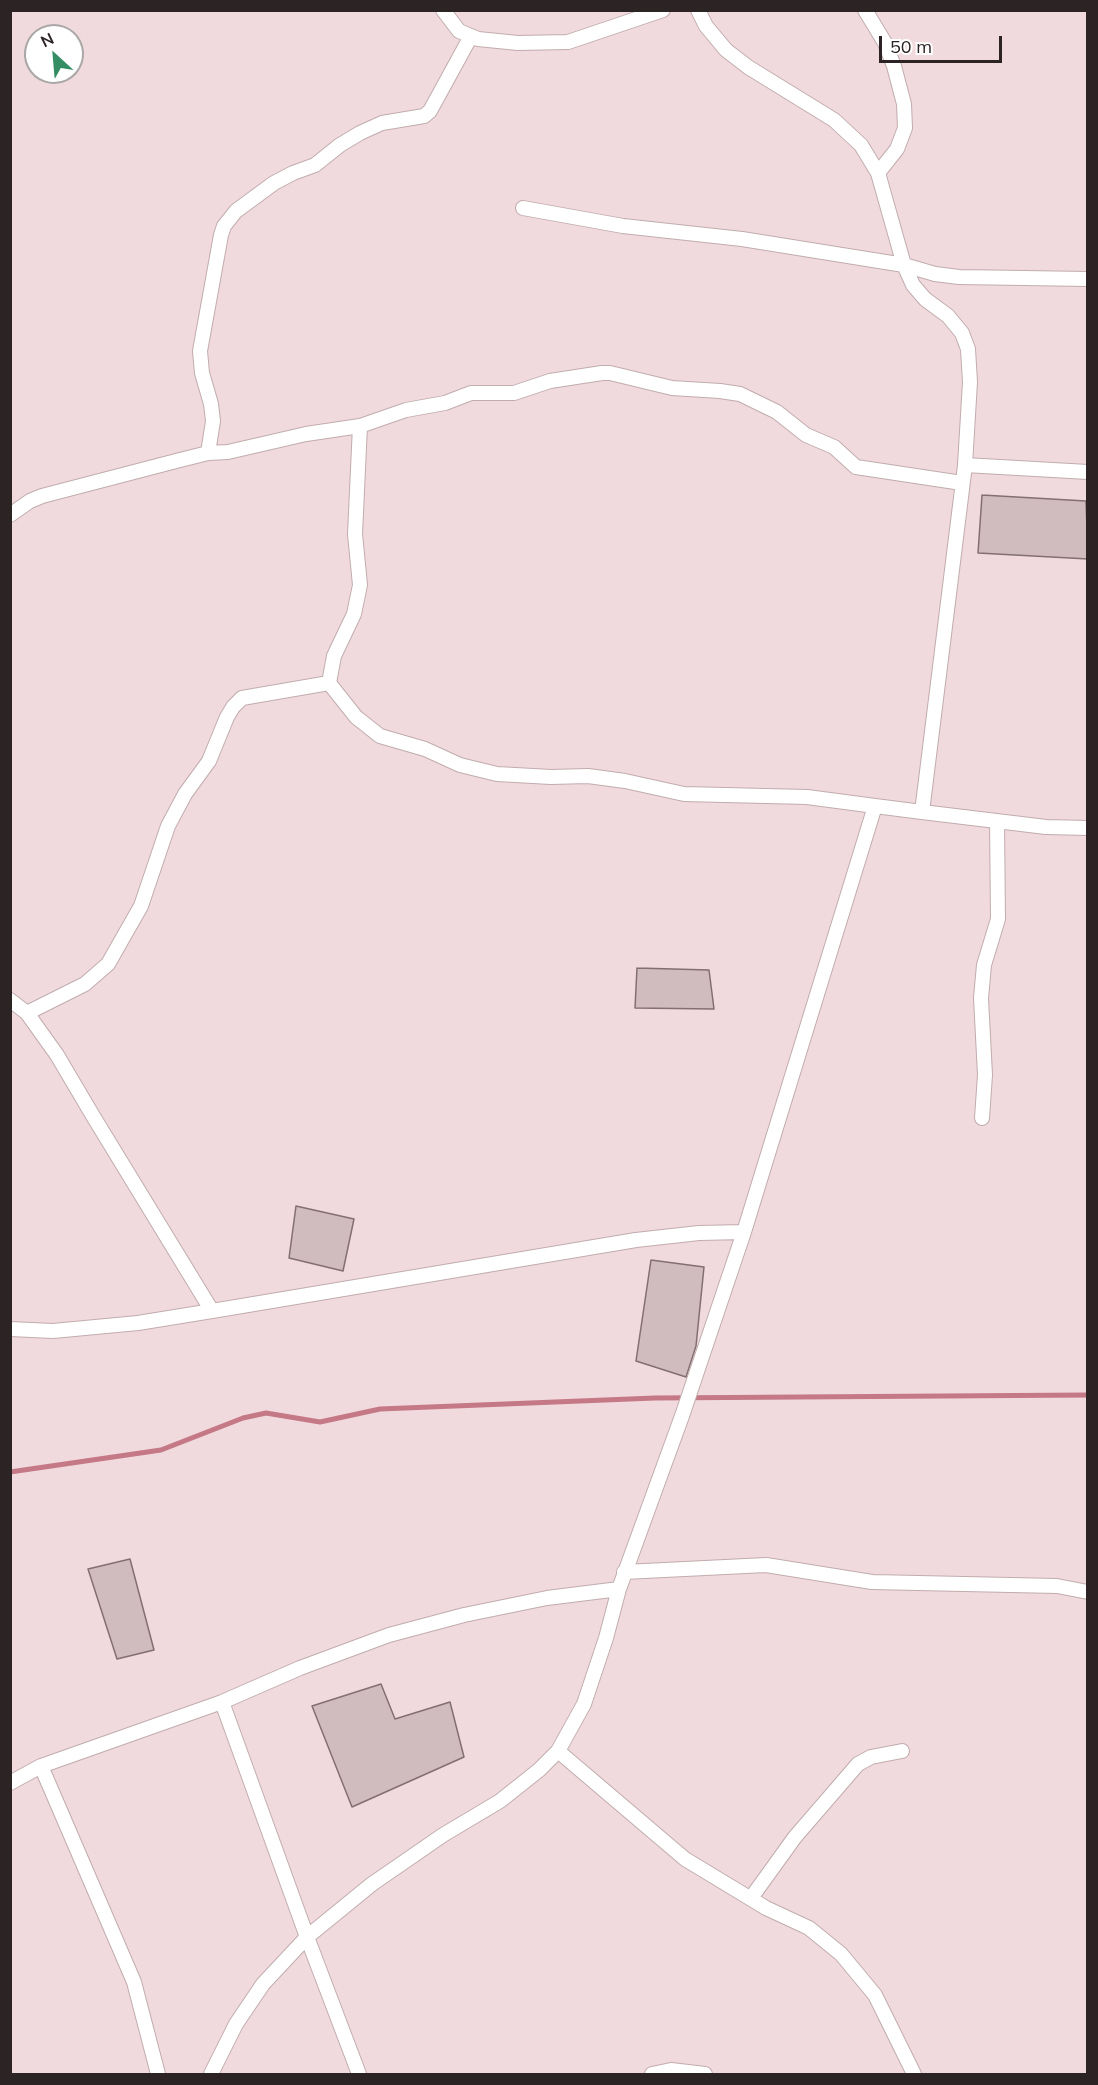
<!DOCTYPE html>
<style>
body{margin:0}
#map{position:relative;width:1098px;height:2085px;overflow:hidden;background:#f0dadd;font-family:Mulish,sans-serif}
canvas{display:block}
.frame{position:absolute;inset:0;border:12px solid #2b2324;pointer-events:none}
.north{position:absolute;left:24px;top:24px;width:60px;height:60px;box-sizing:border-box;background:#fff;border:2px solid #aaa7a7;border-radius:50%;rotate:334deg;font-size:16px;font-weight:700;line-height:24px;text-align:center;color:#2b2324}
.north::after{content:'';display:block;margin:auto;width:21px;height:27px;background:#358e63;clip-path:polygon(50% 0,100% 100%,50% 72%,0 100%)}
.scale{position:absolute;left:879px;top:36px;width:123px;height:27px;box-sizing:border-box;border:3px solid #2b2324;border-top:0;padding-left:8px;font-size:18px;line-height:21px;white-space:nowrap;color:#2b2324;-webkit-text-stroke:4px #fff;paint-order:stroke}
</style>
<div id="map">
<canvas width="1098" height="2085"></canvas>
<div class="frame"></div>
<div class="north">N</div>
<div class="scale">50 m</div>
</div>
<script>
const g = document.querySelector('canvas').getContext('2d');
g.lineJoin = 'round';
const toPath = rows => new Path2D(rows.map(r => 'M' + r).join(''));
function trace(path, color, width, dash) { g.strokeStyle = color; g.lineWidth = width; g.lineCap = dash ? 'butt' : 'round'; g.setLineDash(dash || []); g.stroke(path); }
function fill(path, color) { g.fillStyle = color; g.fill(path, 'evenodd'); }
trace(toPath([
 [10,1472,161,1450,243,1418,266,1413,320,1422,380,1409,655,1398,1088,1395]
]), '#c57885', 5);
const building = toPath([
 [982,495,1086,501,1088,559,978,553,982,495],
 [637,968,709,970,714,1009,635,1008,637,968],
 [296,1206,354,1219,343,1271,289,1258,296,1206],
 [651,1260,704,1267,696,1346,686,1377,636,1361,651,1260],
 [130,1559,154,1650,117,1659,88,1569,130,1559],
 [381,1684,395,1719,450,1702,464,1757,352,1807,312,1706,381,1684]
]);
fill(building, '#d0bbbe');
trace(building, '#836f72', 1.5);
const street = toPath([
 [443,10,459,31,478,39,518,43,568,42,663,10],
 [698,10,706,26,726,50,748,67,834,120,861,145,878,173,904,265,913,285,925,299,948,316,962,333,968,349,970,382,965,465],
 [865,10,885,43,894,66,904,104,905,128,897,149,878,173],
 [523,208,623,226,742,239,904,265,935,274,959,277,1088,279],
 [360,426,355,534,360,585,354,614,334,656,329,683,356,717,380,736,425,749,460,765,497,774,551,777,588,776,625,781,684,794,807,797,875,806],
 [208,453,213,421,211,404,202,373,200,351,221,235,224,226,236,211,274,183,293,173,315,165,340,145,360,133,382,123,424,116,430,111,471,36],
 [10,515,30,501,42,496,180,460,208,453,228,452,306,434,360,426,406,410,445,403,471,393,514,393,550,381,602,373,610,373,672,388,720,391,740,394,777,412,806,435,834,447,856,467,962,483],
 [922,812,1046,827,1088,828],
 [10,1000,27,1013,57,1055,93,1116,212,1311,636,1240,699,1233,744,1232,875,806,922,812,965,465,1088,472],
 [27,1013,85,984,108,964,141,906,168,826,185,794,209,761,227,717,233,707,242,698,329,683],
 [982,1118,985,1075,981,998,984,965,998,919,997,821],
 [10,1329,53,1331,138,1323,212,1311],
 [624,1572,766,1565,872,1582,1057,1586,1088,1592],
 [222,1702,307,1937,359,2074],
 [558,1751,685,1859,766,1908,809,1928,841,1954,875,1995,914,2074],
 [41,1766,134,1982,158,2074],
 [10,1783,41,1766,222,1702,300,1668,389,1635,464,1615,547,1598,619,1589],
 [751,1898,795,1837,858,1764,871,1757,902,1751],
 [211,2074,236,2024,263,1984,307,1937,372,1884,443,1835,500,1801,539,1770,558,1751,584,1704,606,1638,619,1589,682,1416,744,1232],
 [652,2074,671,2070,705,2074]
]);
trace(street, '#c1acae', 16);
trace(street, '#fff', 14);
</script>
